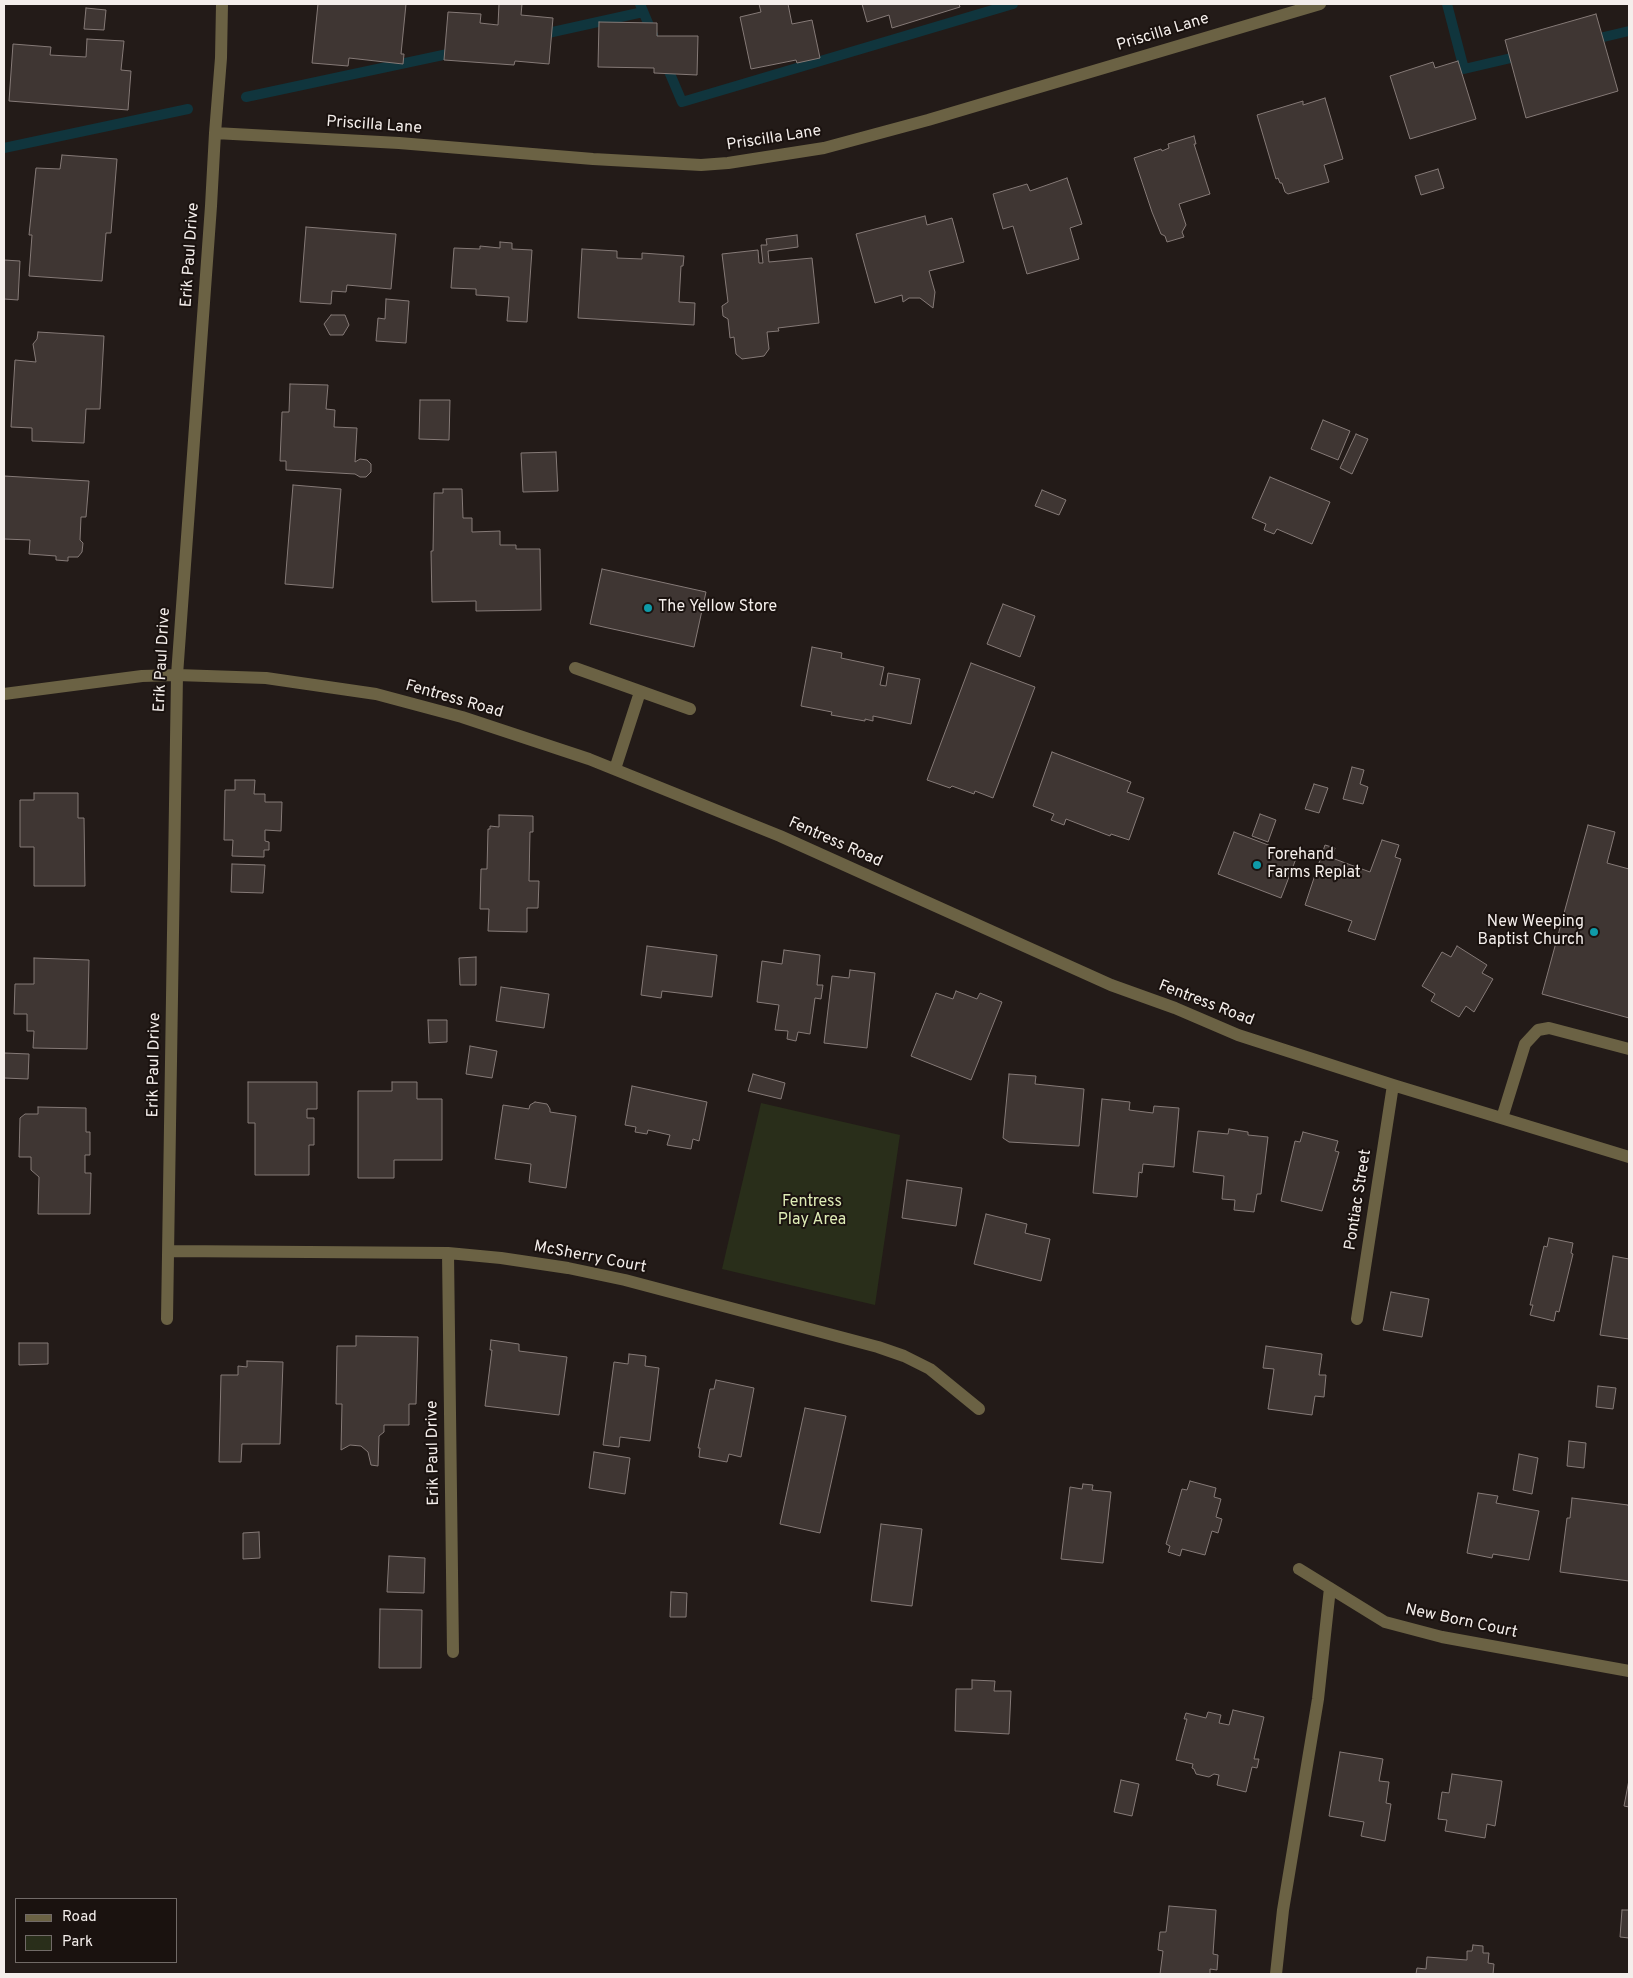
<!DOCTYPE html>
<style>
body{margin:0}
#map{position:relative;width:1633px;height:1978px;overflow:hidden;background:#231b18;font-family:Overpass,sans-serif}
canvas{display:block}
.frame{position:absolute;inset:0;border:5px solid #f4eeeb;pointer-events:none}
.legend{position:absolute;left:15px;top:1898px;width:162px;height:65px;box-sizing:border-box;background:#1a120f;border:1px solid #716a67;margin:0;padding:6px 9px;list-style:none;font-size:15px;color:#f4eeeb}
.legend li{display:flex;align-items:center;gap:10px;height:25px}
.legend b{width:25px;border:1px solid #716a67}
</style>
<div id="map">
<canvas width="1633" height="1978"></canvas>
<div class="frame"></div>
<ul class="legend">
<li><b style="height:6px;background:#6b6244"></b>Road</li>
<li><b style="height:14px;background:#292e1a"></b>Park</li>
</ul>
</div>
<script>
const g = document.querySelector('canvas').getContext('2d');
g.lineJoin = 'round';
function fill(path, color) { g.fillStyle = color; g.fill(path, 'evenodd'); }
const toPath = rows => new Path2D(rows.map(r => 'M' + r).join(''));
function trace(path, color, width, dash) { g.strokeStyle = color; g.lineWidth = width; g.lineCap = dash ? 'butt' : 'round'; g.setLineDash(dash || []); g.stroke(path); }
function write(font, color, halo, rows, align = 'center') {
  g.font = font + ' Overpass,sans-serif'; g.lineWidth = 4; g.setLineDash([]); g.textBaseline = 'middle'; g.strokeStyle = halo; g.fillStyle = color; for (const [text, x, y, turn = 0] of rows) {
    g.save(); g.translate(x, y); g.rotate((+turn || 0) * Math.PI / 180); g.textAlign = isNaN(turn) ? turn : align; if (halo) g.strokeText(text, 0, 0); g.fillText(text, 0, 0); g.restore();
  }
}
fill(toPath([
 [761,1103,900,1135,875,1305,722,1269]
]), '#292e1a');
trace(toPath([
 [640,4,653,35],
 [1447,4,1464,69,1524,55],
 [539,35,643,12],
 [1591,40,1629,31],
 [665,62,682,102,1013,4],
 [246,97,457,52],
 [4,148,188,109]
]), '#10353d', 10);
const building = toPath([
 [318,4,406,4,401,54,404,54,403,64,349,58,348,66,312,63,318,4],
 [499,4,522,4,521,15,553,18,549,64,515,61,514,65,444,60,448,12,481,14,480,23,498,25,499,4],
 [759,4,788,4,792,24,812,20,820,58,797,63,796,60,751,69,740,17,761,12,759,4],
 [862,4,959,4,960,7,892,28,889,15,867,22,862,4],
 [86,8,106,10,104,30,84,29,86,8],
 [1596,14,1618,91,1526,118,1505,40,1596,14],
 [599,22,657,23,657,36,698,36,697,75,654,73,654,68,598,67,599,22],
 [87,39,124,41,121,70,131,71,128,110,9,101,13,44,51,47,50,55,86,57,87,39],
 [1458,61,1476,119,1410,139,1390,76,1433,62,1435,68,1458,61],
 [1325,98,1343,159,1324,165,1329,182,1288,194,1285,192,1282,183,1280,183,1278,178,1276,179,1257,115,1303,101,1303,105,1325,98],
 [1194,136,1196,144,1194,144,1210,194,1179,204,1186,225,1182,232,1184,237,1167,242,1165,236,1161,234,1152,212,1134,158,1161,149,1162,151,1169,148,1168,144,1194,136],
 [62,155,117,159,111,233,106,233,102,281,29,276,32,235,29,235,36,168,60,169,62,155],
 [1438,169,1444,188,1421,195,1415,176,1438,169],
 [1067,178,1082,224,1070,228,1079,259,1027,274,1013,226,1003,229,993,194,1027,184,1030,191,1067,178],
 [925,216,927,225,952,218,964,262,929,271,935,292,933,308,920,298,909,298,903,302,902,295,875,303,856,234,925,216],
 [306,227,396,234,391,289,347,285,346,292,332,291,331,304,300,302,306,227],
 [797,235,798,247,768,251,769,262,812,258,819,323,778,328,779,331,767,332,769,349,764,356,742,359,736,354,734,337,730,338,728,319,723,316,722,306,728,302,722,254,758,250,759,263,763,263,761,245,767,245,766,239,797,235],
 [500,242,512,243,512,249,532,250,527,322,507,321,509,297,476,295,476,289,451,288,454,248,480,249,480,246,500,248,500,242],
 [582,249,617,251,617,258,642,259,642,253,684,256,683,266,681,266,679,302,695,303,694,325,578,318,582,249],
 [4,260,20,261,18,300,4,299,4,260],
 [386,299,409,301,406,343,376,341,378,318,385,319,386,299],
 [331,315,345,315,349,325,343,335,330,335,324,324,331,315],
 [38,332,104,336,100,409,86,409,84,443,32,441,32,428,11,427,15,360,36,362,33,344,37,339,38,332],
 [290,384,328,385,326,409,335,410,334,427,357,428,355,462,360,459,367,460,371,464,371,472,366,477,360,477,355,474,286,470,286,461,280,461,282,412,289,412,290,384],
 [420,400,450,400,449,440,419,439,420,400],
 [1323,420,1350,431,1338,460,1311,449,1323,420],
 [1356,434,1368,439,1352,474,1340,468,1356,434],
 [556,452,558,491,523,492,521,453,556,452],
 [4,476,89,481,86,517,81,517,80,540,83,543,82,552,78,557,68,557,68,561,56,560,56,556,29,554,30,540,4,539,4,476],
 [1270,477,1330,502,1312,544,1277,529,1274,534,1264,530,1266,524,1252,518,1270,477],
 [293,485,341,489,333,588,285,584,293,485],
 [443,489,462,489,463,518,472,518,472,532,500,531,500,545,516,545,516,549,540,549,541,610,476,611,476,601,432,602,431,551,433,551,434,493,443,493,443,489],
 [1042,490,1066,500,1059,515,1035,506,1042,490],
 [602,569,706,592,694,647,590,624,602,569],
 [1003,604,1035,616,1020,657,987,644,1003,604],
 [812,647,842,653,841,658,884,667,880,685,886,686,888,673,920,679,911,724,873,716,873,721,865,719,865,721,831,715,832,712,801,706,812,647],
 [971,663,1035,687,993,798,975,791,974,794,952,786,950,788,927,780,971,663],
 [1052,752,1131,782,1127,792,1144,798,1129,840,1111,834,1110,836,1066,819,1064,825,1051,820,1054,814,1033,806,1052,752],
 [1352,767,1364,770,1360,784,1368,787,1363,804,1343,799,1352,767],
 [235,780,255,780,254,794,265,794,265,802,282,802,281,831,265,830,265,841,269,842,269,850,264,850,264,857,232,856,233,840,224,840,225,790,235,790,235,780],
 [1314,784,1328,788,1319,813,1305,809,1314,784],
 [34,793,78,793,78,818,84,818,85,886,34,886,34,847,20,847,20,800,34,800,34,793],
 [1260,814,1276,820,1268,842,1252,836,1260,814],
 [499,815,533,816,533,832,530,832,529,881,539,881,538,908,527,908,527,932,488,931,489,909,480,909,481,869,487,869,488,829,490,829,490,826,499,827,499,815],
 [1588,825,1615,832,1607,863,1629,869,1629,1018,1542,994,1588,825],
 [1234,832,1297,856,1281,898,1218,874,1234,832],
 [1382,840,1399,845,1395,857,1401,859,1375,940,1348,931,1352,921,1305,905,1325,845,1335,848,1332,858,1370,872,1382,840],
 [232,864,265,865,263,893,231,892,232,864],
 [647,946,717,955,712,997,662,991,661,998,641,995,647,946],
 [1457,946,1487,965,1482,973,1493,979,1474,1012,1466,1006,1459,1017,1431,1001,1435,994,1422,986,1442,952,1451,957,1457,946],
 [784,950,820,955,817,985,823,985,821,999,815,998,810,1034,798,1032,796,1041,787,1039,788,1031,775,1030,779,1005,757,1002,762,961,782,964,784,950],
 [476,957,476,985,460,985,459,958,476,957],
 [34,958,89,960,87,1049,33,1048,34,1031,27,1031,27,1014,14,1014,15,984,34,984,34,958],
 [850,970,875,973,867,1048,824,1043,832,976,849,978,850,970],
 [501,987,549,994,544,1028,496,1021,501,987],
 [956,991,977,999,980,993,1002,1002,971,1080,911,1056,936,993,953,999,956,991],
 [428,1020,447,1020,447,1042,429,1043,428,1020],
 [470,1046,497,1051,492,1078,466,1074,470,1046],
 [4,1053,29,1054,28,1079,4,1078,4,1053],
 [753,1074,785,1083,781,1099,748,1091,753,1074],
 [1009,1074,1036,1076,1035,1084,1084,1089,1079,1146,1009,1142,1003,1138,1009,1074],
 [248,1082,317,1082,317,1109,307,1109,307,1118,314,1118,314,1145,309,1145,309,1175,255,1175,255,1123,248,1123,248,1082],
 [392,1082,417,1082,417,1099,442,1099,442,1160,394,1160,394,1178,358,1178,358,1091,392,1091,392,1082],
 [632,1086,707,1102,699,1141,693,1139,691,1149,667,1145,670,1135,648,1130,647,1134,635,1132,636,1127,625,1125,632,1086],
 [1102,1099,1130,1102,1129,1110,1153,1113,1154,1106,1179,1108,1174,1167,1143,1164,1142,1173,1139,1172,1137,1197,1093,1193,1102,1099],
 [535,1102,547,1104,550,1109,550,1112,576,1116,566,1188,529,1182,531,1164,495,1159,503,1105,529,1109,530,1105,535,1102],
 [38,1107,86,1108,86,1132,90,1132,90,1155,85,1155,85,1173,91,1173,90,1214,38,1214,39,1177,31,1170,31,1157,19,1157,20,1118,25,1114,38,1114,38,1107],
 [1229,1129,1248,1132,1248,1135,1268,1137,1261,1194,1257,1194,1254,1212,1234,1210,1235,1200,1222,1199,1224,1176,1193,1172,1198,1131,1228,1134,1229,1129],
 [1303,1132,1338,1141,1335,1151,1339,1152,1322,1211,1281,1201,1295,1141,1300,1142,1303,1132],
 [907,1180,962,1188,956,1226,902,1218,907,1180],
 [986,1214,1027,1224,1025,1233,1050,1239,1041,1281,974,1264,986,1214],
 [1549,1238,1573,1243,1571,1253,1573,1254,1559,1312,1556,1311,1554,1321,1530,1315,1533,1305,1530,1305,1544,1246,1547,1247,1549,1238],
 [1613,1256,1629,1259,1629,1339,1600,1335,1613,1256],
 [1391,1292,1429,1299,1422,1337,1383,1330,1391,1292],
 [356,1336,418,1337,416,1404,409,1404,409,1425,384,1425,384,1432,379,1436,378,1466,371,1465,368,1452,361,1446,350,1445,341,1450,342,1404,336,1404,337,1346,356,1346,356,1336],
 [491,1340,519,1344,519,1351,567,1357,559,1415,485,1406,492,1350,490,1350,491,1340],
 [19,1343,48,1343,48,1364,19,1365,19,1343],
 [1266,1346,1322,1354,1319,1375,1326,1375,1324,1397,1315,1396,1312,1415,1268,1409,1274,1369,1263,1368,1266,1346],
 [629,1354,646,1356,645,1366,659,1368,650,1441,620,1437,619,1447,603,1445,614,1362,628,1364,629,1354],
 [247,1361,283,1362,280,1444,242,1444,241,1462,219,1462,221,1375,238,1375,238,1366,247,1367,247,1361],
 [716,1380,754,1388,741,1457,729,1454,727,1462,699,1457,700,1448,698,1448,710,1389,714,1389,716,1380],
 [1598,1386,1616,1388,1613,1409,1596,1407,1598,1386],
 [805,1408,846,1416,820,1533,780,1524,805,1408],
 [1569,1441,1586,1443,1584,1468,1567,1466,1569,1441],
 [594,1452,630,1458,625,1494,589,1488,594,1452],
 [1519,1454,1538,1458,1532,1494,1513,1490,1519,1454],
 [1190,1481,1216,1488,1214,1497,1221,1499,1216,1517,1222,1519,1218,1533,1212,1531,1205,1555,1182,1549,1180,1556,1168,1552,1170,1546,1166,1544,1182,1489,1187,1490,1190,1481],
 [1083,1484,1093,1485,1092,1490,1111,1492,1103,1563,1061,1559,1070,1487,1082,1489,1083,1484],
 [1478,1493,1498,1496,1496,1503,1539,1511,1529,1560,1493,1554,1492,1558,1467,1553,1478,1493],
 [1572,1498,1628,1505,1629,1508,1629,1581,1560,1572,1567,1518,1570,1518,1572,1498],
 [881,1524,922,1529,912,1606,871,1601,881,1524],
 [259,1532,260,1558,243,1559,243,1533,259,1532],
 [389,1556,425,1558,424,1593,387,1592,389,1556],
 [671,1592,687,1593,686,1617,670,1617,671,1592],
 [380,1609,422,1610,421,1668,379,1668,380,1609],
 [972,1680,995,1681,994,1691,1011,1691,1009,1734,955,1731,956,1689,972,1689,972,1680],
 [1233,1710,1264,1717,1254,1759,1259,1759,1257,1768,1252,1767,1246,1792,1217,1785,1219,1775,1214,1774,1209,1777,1196,1774,1194,1769,1192,1768,1193,1764,1176,1760,1187,1719,1184,1719,1186,1713,1206,1718,1208,1712,1221,1715,1219,1723,1229,1725,1233,1710],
 [1340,1752,1383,1759,1379,1781,1389,1782,1386,1803,1391,1804,1385,1841,1361,1836,1364,1822,1329,1816,1340,1752],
 [1452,1774,1502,1781,1495,1826,1487,1824,1485,1838,1445,1831,1447,1820,1438,1819,1442,1792,1449,1793,1452,1774],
 [1121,1780,1139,1784,1132,1816,1114,1812,1121,1780],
 [1629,1780,1629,1807,1624,1806,1629,1780],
 [1169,1906,1216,1910,1213,1954,1218,1955,1217,1970,1210,1969,1210,1974,1160,1974,1163,1951,1158,1950,1160,1932,1166,1932,1169,1906],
 [1622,1910,1629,1910,1629,1938,1620,1937,1622,1910],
 [1473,1945,1483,1946,1483,1953,1489,1953,1488,1963,1494,1964,1493,1974,1416,1974,1417,1968,1426,1969,1427,1957,1467,1960,1467,1951,1472,1951,1473,1945]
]);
fill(building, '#3f3633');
trace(building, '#857a77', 1);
trace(toPath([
 [215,133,399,143,593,159,701,165,728,163,824,148,928,120,1320,4],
 [575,668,690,709],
 [4,694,142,676,177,675,266,678,376,694,462,717,589,759,780,836,1111,985,1175,1008,1238,1035,1393,1085,1629,1157],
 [615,769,640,692],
 [1502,1118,1525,1044,1538,1030,1549,1028,1629,1049],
 [169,1251,448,1253,501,1258,568,1268,625,1280,878,1347,904,1356,930,1369,979,1409],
 [448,1253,453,1652],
 [167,1319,177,675,211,206,215,133,221,58,222,4],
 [1357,1319,1393,1085],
 [1299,1569,1385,1622,1442,1637,1629,1671],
 [1276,1974,1283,1910,1318,1699,1330,1588]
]), '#6b6244', 12);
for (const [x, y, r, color] of [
 [648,608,5,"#0f9aa8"],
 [1257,865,5,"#0f9aa8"],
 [1594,932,5,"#0f9aa8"]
]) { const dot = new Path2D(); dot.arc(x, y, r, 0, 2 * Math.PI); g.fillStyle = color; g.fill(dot); trace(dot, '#1a120f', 2); }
write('16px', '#f4eeeb', '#1a120f', [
 ["Priscilla Lane",1163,33,-17],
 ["Priscilla Lane",374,126,4],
 ["Priscilla Lane",774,139,-9],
 ["Erik Paul Drive",191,255,-86],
 ["Erik Paul Drive",163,660,-87],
 ["Fentress Road",454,700,16],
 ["Fentress Road",835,843,24],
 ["Fentress Road",1206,1004,21],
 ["Erik Paul Drive",155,1065,-89],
 ["Pontiac Street",1359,1200,-81],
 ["McSherry Court",590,1258,11],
 ["Erik Paul Drive",434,1453,-91],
 ["New Born Court",1461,1622,12]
]);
write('16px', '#f4eeeb', '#1a120f', [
 ["The Yellow Store",658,608],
 ["Forehand",1267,856],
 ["Farms Replat",1267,874],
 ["New Weeping",1584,923,"right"],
 ["Baptist Church",1584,941,"right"]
], 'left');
write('16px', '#deecb5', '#1a120f', [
 ["Fentress",812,1203],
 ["Play Area",812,1221]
]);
</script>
